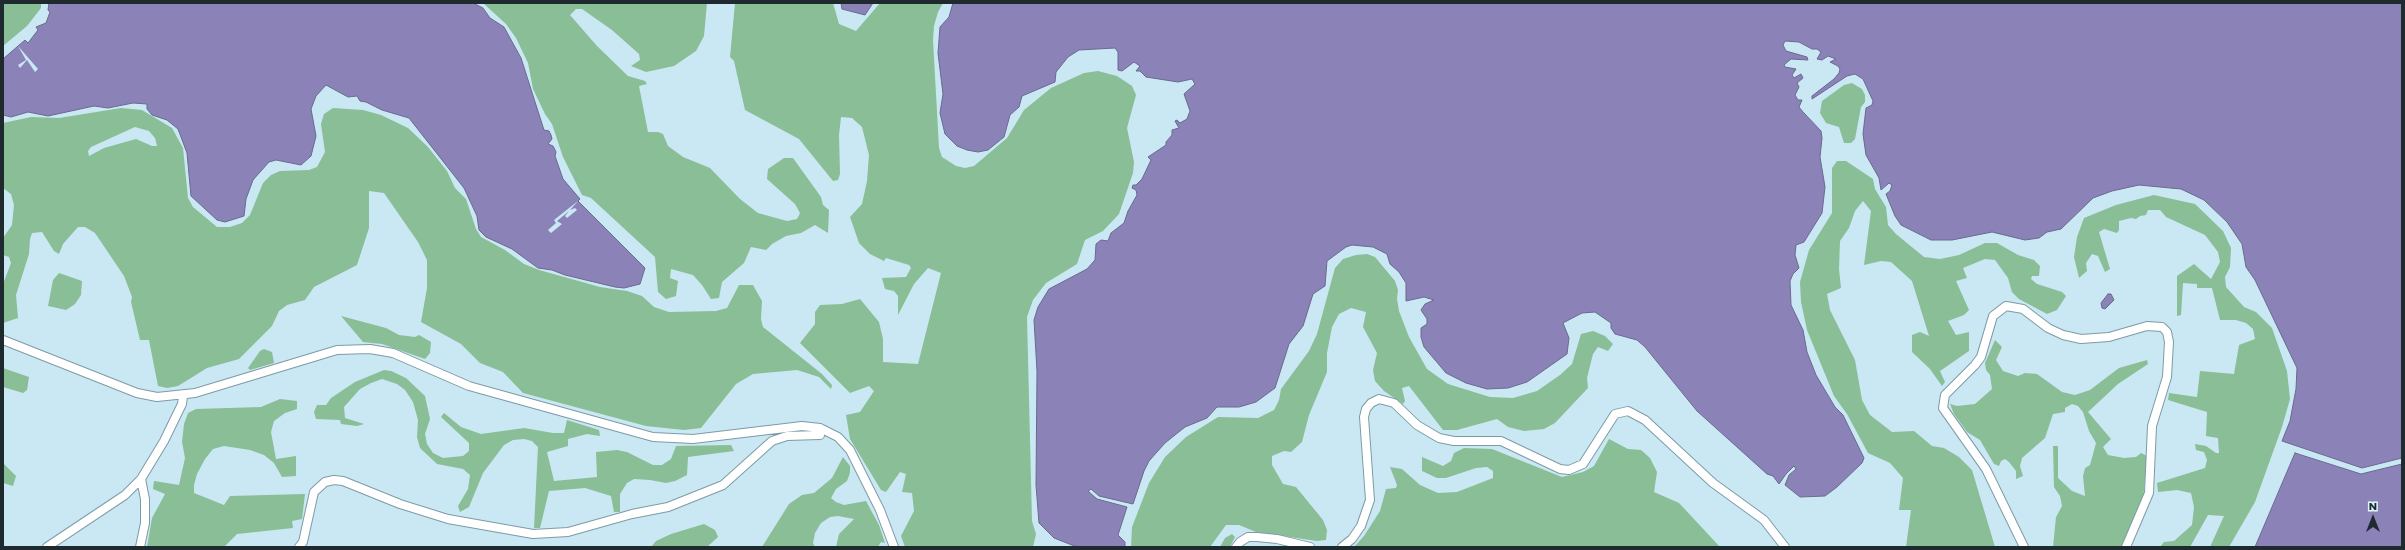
<!DOCTYPE html>
<style>
body{margin:0}
#map{position:relative;width:2405px;height:550px;overflow:hidden;background:#c9e8f3;font-family:Poppins,sans-serif}
canvas{display:block}
.frame{position:absolute;inset:0;border:4px solid #1e2a2e;pointer-events:none}
.north{position:absolute;left:2353px;top:498px;width:40px;height:40px;-webkit-text-stroke:3px #dbf4fd;paint-order:stroke;rotate:0deg;font-size:11px;font-weight:700;line-height:16px;text-align:center;color:#1e2a2e}
.north::after{content:'';display:block;margin:auto;width:14px;height:18px;background:#1e2a2e;clip-path:polygon(50% 0,100% 100%,50% 72%,0 100%)}
</style>
<div id="map">
<canvas width="2405" height="550"></canvas>
<div class="frame"></div>
<div class="north">N</div>
</div>
<script>
const g = document.querySelector('canvas').getContext('2d');
g.lineJoin = 'round';
function fill(path, color) { g.fillStyle = color; g.fill(path, 'evenodd'); }
const toPath = rows => new Path2D(rows.map(r => 'M' + r).join(''));
function trace(path, color, width, dash) { g.strokeStyle = color; g.lineWidth = width; g.lineCap = dash ? 'butt' : 'round'; g.setLineDash(dash || []); g.stroke(path); }
fill(toPath([
 [3,3,41,3,41,8,27,26,3,46],
 [483,3,707,3,704,36,696,51,674,66,646,72,631,66,640,60,639,54,612,30,582,9,576,9,570,15,597,46,628,76,645,81,647,84,639,86,648,132,658,132,663,134,668,146,683,157,710,168,740,199,758,213,787,221,797,219,800,213,795,204,767,179,768,169,784,158,793,158,821,197,823,205,829,210,828,233,815,225,801,233,786,236,772,244,766,250,751,247,744,263,722,282,719,298,711,299,702,285,693,275,671,269,670,278,678,281,676,296,666,299,658,292,655,257,591,198,582,195,563,157,552,124,545,114,533,89,528,63,516,38,506,24],
 [735,3,833,3,839,24,856,31,880,3,943,3,938,12,934,26,933,40,939,148,942,157,956,166,965,168,974,166,1007,138,1024,110,1051,88,1084,73,1098,71,1117,76,1132,86,1136,95,1127,128,1134,162,1133,173,1119,214,1103,231,1085,240,1077,264,1046,283,1033,300,1027,317,1032,521,1036,534,1033,547,905,547,901,536,914,511,912,493,902,492,906,474,900,472,886,492,881,490,850,439,846,415,860,412,874,391,869,386,850,393,800,343,815,324,815,312,820,305,842,304,860,299,879,322,883,339,883,362,918,364,941,273,928,268,914,284,898,315,898,296,894,291,885,289,882,278,906,277,911,268,909,265,886,258,884,261,870,254,859,243,850,217,862,204,867,181,869,155,862,127,852,118,841,117,839,135,840,174,838,180,833,181,799,139,745,110,734,61,730,57],
 [1852,83,1862,89,1865,95,1865,102,1861,107,1855,139,1851,143,1844,143,1839,127,1826,123,1820,113,1822,101,1844,85],
 [121,108,142,110,172,128,183,148,188,198,193,207,217,227,230,227,242,223,250,215,263,183,271,175,280,171,309,170,317,167,325,152,321,124,324,114,333,108,363,110,381,115,408,128,428,147,447,171,455,188,466,199,476,229,481,237,505,250,524,264,539,270,600,287,627,291,642,296,654,307,669,312,716,311,727,308,739,285,753,285,762,301,761,319,763,327,822,374,832,385,831,389,819,377,797,370,753,374,736,384,701,428,684,430,646,426,523,393,503,372,480,363,461,344,421,322,427,288,427,260,418,242,384,193,369,191,369,228,357,265,314,287,305,300,287,305,279,311,272,326,239,359,207,368,178,386,167,388,158,386,149,340,140,340,131,302,132,297,124,276,95,233,85,227,78,227,63,244,59,254,54,251,42,232,32,233,30,239,29,254,16,295,18,318,3,323,3,284,11,263,9,257,3,255,3,238,12,225,14,205,11,194,3,188,3,123,31,117,59,118],
 [135,127,149,131,155,138,157,146,152,146,136,139,104,148,89,156,88,151,91,147],
 [1837,161,1846,161,1873,179,1875,189,1886,207,1888,225,1896,234,1924,257,1940,259,1959,255,1985,243,1997,243,2018,255,2034,260,2040,266,2039,276,2032,276,2031,279,2037,284,2062,292,2066,296,2057,310,2047,314,2019,299,2012,292,2008,278,1995,260,1985,259,1963,268,1967,278,1956,281,1969,310,1964,315,1948,321,1956,335,1969,332,1969,351,1940,371,1945,382,1942,386,1930,369,1912,352,1912,335,1920,332,1929,336,1912,281,1891,262,1881,261,1864,265,1871,211,1863,201,1855,211,1849,228,1840,241,1839,269,1841,288,1827,294,1830,310,1855,360,1862,400,1870,415,1892,432,1914,431,1932,446,1944,448,1959,457,1972,470,1995,547,1906,547,1911,510,1899,510,1903,478,1890,463,1868,453,1847,414,1834,396,1807,330,1801,302,1800,282,1809,250,1832,213,1832,168],
 [2154,195,2195,204,2223,231,2231,248,2230,267,2225,277,2226,287,2244,307,2256,312,2272,328,2287,371,2290,399,2282,427,2255,502,2229,547,2210,547,2224,516,2208,515,2190,547,2160,547,2164,542,2174,541,2192,525,2194,507,2191,493,2177,490,2158,492,2157,483,2205,468,2207,460,2204,452,2196,450,2195,444,2206,446,2216,453,2219,453,2218,438,2206,436,2207,412,2168,400,2169,393,2197,397,2200,371,2234,374,2239,345,2255,339,2253,329,2246,323,2236,320,2220,320,2212,288,2197,288,2197,284,2183,283,2181,315,2177,316,2177,276,2194,264,2211,279,2220,262,2218,252,2205,235,2166,217,2160,210,2148,210,2146,215,2140,216,2136,219,2131,218,2119,221,2119,230,2117,233,2104,229,2099,232,2110,269,2105,272,2098,256,2092,254,2086,263,2087,271,2079,278,2074,257,2077,237,2084,218,2116,205],
 [1367,254,1375,257,1395,281,1398,290,1397,299,1399,311,1409,337,1427,369,1448,384,1490,397,1513,398,1537,391,1560,375,1572,364,1581,334,1593,331,1605,336,1613,344,1608,351,1598,347,1593,354,1587,378,1588,388,1555,423,1544,429,1524,431,1508,427,1497,419,1457,430,1443,430,1409,386,1402,388,1405,401,1403,404,1384,391,1375,381,1373,370,1377,353,1363,327,1366,312,1351,308,1339,314,1332,327,1327,353,1327,372,1309,415,1302,442,1291,452,1284,451,1272,456,1272,465,1283,484,1296,487,1323,520,1327,530,1326,540,1317,541,1256,532,1239,525,1226,525,1210,547,1131,547,1132,527,1149,483,1165,457,1186,437,1218,417,1258,418,1274,410,1279,400,1281,389,1309,351,1317,334,1335,268,1343,259,1356,255],
 [59,273,82,281,81,295,75,304,66,310,48,306,53,280],
 [341,316,386,328,399,335,415,337,419,335,431,342,430,353,425,359,382,344,363,342],
 [1995,340,2002,347,1996,360,2003,371,2018,376,2025,373,2037,374,2062,392,2075,395,2090,390,2119,368,2147,360,2148,364,2118,384,2088,412,2111,439,2103,447,2108,455,2124,458,2136,457,2141,453,2147,456,2143,500,2121,547,2053,547,2056,517,2062,506,2060,496,2054,487,2053,446,2058,446,2058,478,2072,491,2085,496,2083,476,2085,468,2090,465,2096,443,2089,431,2083,412,2078,406,2072,404,2065,408,2065,412,2053,414,2045,438,2022,458,2020,466,2023,476,2016,479,2016,471,2009,462,2005,459,2001,461,1999,466,1994,464,1980,440,1967,432,1954,414,1950,404,1957,406,1975,404,1992,389,1990,375,1986,370,1985,363],
 [264,349,272,352,274,363,250,370,248,368,260,351],
 [3,368,29,377,27,390,23,393,3,387],
 [384,370,391,371,406,378,425,396,430,419,425,434,427,444,433,453,443,458,463,456,469,451,469,443,441,417,444,413,461,427,481,434,524,428,553,433,564,433,567,420,599,430,600,436,587,434,568,439,568,446,547,452,554,481,597,477,596,452,617,450,627,452,653,465,662,465,671,459,676,446,731,445,734,451,688,457,687,475,675,481,666,483,650,480,634,479,627,483,620,494,620,512,614,512,611,496,585,488,549,491,540,528,534,528,538,447,532,441,524,439,513,440,504,445,483,473,469,507,460,512,458,506,468,489,470,475,463,469,437,464,420,448,417,437,418,420,413,402,405,390,397,384,382,379,371,383,360,389,344,407,345,418,364,424,357,426,341,424,340,420,316,419,314,412,317,405,326,405,331,398,355,382],
 [280,399,297,401,297,409,285,413,274,421,271,432,276,459,296,456,296,476,282,477,274,463,264,455,250,450,224,446,213,449,205,459,197,474,194,485,194,493,224,505,230,496,305,494,302,519,292,521,293,528,237,534,224,547,147,547,152,518,165,494,153,489,154,481,179,485,185,458,182,442,184,424,188,413,196,409,261,407],
 [1609,439,1628,449,1641,450,1650,458,1657,472,1654,492,1679,503,1720,547,1354,547,1364,536,1380,511,1386,489,1396,488,1397,485,1390,467,1402,469,1420,485,1438,493,1457,492,1493,478,1493,471,1487,467,1476,468,1446,478,1437,478,1422,471,1422,457,1443,466,1451,461,1454,453,1464,448,1492,449,1562,477,1583,472,1594,466],
 [843,457,850,466,850,473,847,481,836,489,831,498,836,502,844,505,866,501,879,525,885,543,881,542,878,547,836,547,839,534,854,519,838,516,830,517,821,523,815,533,813,543,815,547,762,547,789,504,802,495,814,493,832,478],
 [3,463,16,476,13,486,3,483],
 [704,524,715,530,718,537,707,547,651,547,656,541,671,534],
 [1232,534,1235,537,1230,547,1220,547,1225,538]
]), '#89be96');
const water = toPath([
 [49,3,473,3,483,8,490,18,504,27,521,58,544,130,549,131,551,135,552,139,548,144,553,146,556,152,555,156,563,179,580,199,578,201,645,268,640,284,624,288,615,287,565,275,552,270,538,268,512,249,486,237,479,230,477,216,464,188,409,118,382,110,366,102,360,101,357,96,348,97,326,85,316,96,311,109,316,136,311,156,301,165,276,160,269,162,253,180,246,199,244,216,225,222,217,220,191,196,187,153,178,129,167,120,152,115,147,109,147,104,133,103,108,108,94,106,48,116,28,112,11,117,3,115,3,59,25,40,28,43,38,30,36,27,46,23,50,12,48,10,49,3],
 [841,3,873,3,865,15,842,9,841,3],
 [953,3,2402,3,2402,458,2362,468,2282,441,2290,421,2296,389,2297,368,2255,280,2246,267,2242,244,2227,222,2204,200,2181,189,2139,185,2112,191,2093,198,2061,229,2047,232,2039,238,2025,240,1992,232,1952,240,1931,240,1901,225,1895,216,1886,194,1890,191,1892,185,1889,183,1881,190,1879,178,1866,155,1863,134,1866,108,1872,105,1873,101,1863,79,1855,74,1847,76,1812,99,1812,96,1834,79,1839,73,1840,69,1838,66,1830,62,1836,59,1828,56,1822,60,1817,59,1821,52,1817,49,1812,49,1799,42,1785,41,1783,45,1786,51,1807,57,1808,60,1791,59,1784,65,1785,67,1796,69,1792,75,1794,78,1801,74,1803,78,1797,83,1799,87,1795,95,1798,100,1802,100,1799,107,1803,112,1821,131,1822,138,1820,157,1825,187,1822,213,1804,242,1796,245,1795,255,1799,268,1793,274,1790,281,1791,305,1803,330,1807,352,1816,375,1835,407,1843,415,1864,458,1862,463,1837,487,1825,496,1800,497,1785,485,1789,475,1796,469,1794,466,1786,474,1779,484,1773,476,1767,474,1697,411,1645,347,1637,340,1615,334,1611,328,1611,323,1595,312,1582,313,1563,323,1569,338,1567,354,1527,382,1508,388,1487,389,1466,383,1446,373,1424,347,1421,337,1421,328,1427,324,1427,319,1421,310,1425,304,1434,300,1424,297,1406,301,1406,283,1399,272,1390,264,1387,254,1373,247,1352,245,1346,247,1327,261,1325,286,1313,294,1303,326,1289,344,1275,388,1256,402,1239,407,1217,407,1207,418,1185,427,1165,443,1149,461,1144,471,1133,504,1099,496,1091,489,1088,491,1097,499,1127,507,1118,535,1125,542,1125,547,1077,547,1054,538,1039,523,1036,485,1037,371,1034,320,1038,307,1049,289,1087,269,1095,260,1096,244,1101,240,1108,241,1111,233,1124,223,1128,211,1137,195,1136,190,1132,188,1133,185,1136,185,1142,179,1151,160,1148,157,1166,145,1166,142,1172,135,1172,130,1179,128,1175,121,1177,120,1180,123,1187,119,1190,111,1184,94,1195,84,1192,79,1178,82,1146,77,1140,71,1136,71,1140,66,1134,62,1122,71,1118,70,1118,52,1115,48,1079,50,1068,57,1056,72,1055,82,1022,96,1019,107,1010,115,1004,137,988,150,978,152,967,150,957,146,945,134,940,113,943,94,938,53,940,27,949,17,953,3],
 [2108,294,2111,294,2114,300,2105,309,2102,308,2101,303,2108,294],
 [2295,453,2361,474,2402,464,2402,547,2255,547,2295,453]
]);
fill(water, '#8b83b8');
trace(water, '#6a688f', 1);
fill(toPath([
 [18,46,38,69,35,72,27,60,20,68,18,65,26,60],
 [578,201,570,210,575,208,577,210,567,218,565,216,569,211,557,221,562,224,551,233,548,230,556,223,554,220]
]), '#c9e8f3');
const street = toPath([
 [3,340,137,393,157,397,195,393,337,350,370,349,393,353,469,386,653,437,693,439,802,426,820,428,838,437,850,450,880,510,894,547],
 [47,547,125,495,141,479,164,441,182,404,183,396],
 [140,547,145,523,145,499,141,479],
 [299,547,303,542,314,492,325,482,334,480,343,481,400,504,448,519,533,534,568,532,632,514,668,507,723,485,772,441,787,436,820,435,820,428],
 [1236,547,1240,542,1248,537,1257,537,1277,539,1310,547],
 [1342,547,1352,539,1361,526,1370,500,1364,417,1366,409,1371,403,1379,399,1394,403,1417,425,1439,438,1454,441,1501,441,1560,469,1569,470,1583,464,1615,414,1628,411,1645,420,1713,483,1764,520,1785,547],
 [2024,547,1986,469,1943,408,1945,395,1975,365,1981,357,1993,316,2006,306,2023,309,2048,328,2063,335,2081,339,2109,337,2147,326,2162,327,2167,332,2169,342,2167,377,2152,426,2149,493,2126,547]
]);
trace(street, '#7e9ba5', 10);
trace(street, '#fff', 8);
</script>
